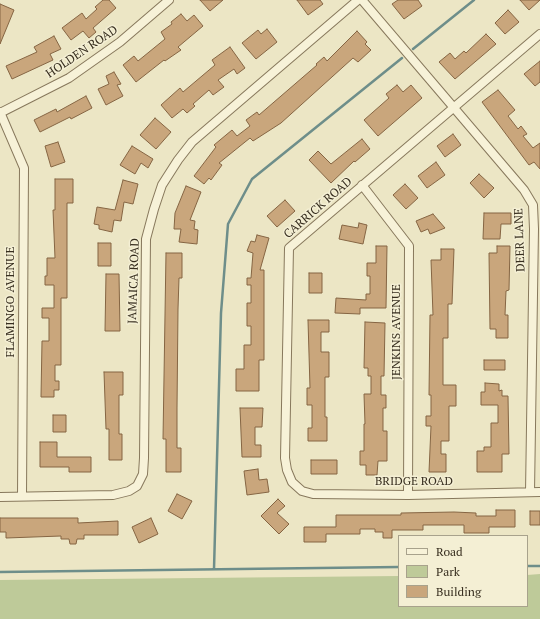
<!DOCTYPE html>
<style>
body{margin:0}
#map{position:relative;width:540px;height:619px;overflow:hidden;background:#ece6c5;font-family:"PT Serif",serif}
canvas{display:block}
.legend{position:absolute;left:398px;top:535px;width:130px;height:72px;box-sizing:border-box;background:#f4efd4;border:1px solid #a8a28c;margin:0;padding:5px 7px;list-style:none;font-size:12px;color:#372e1f}
.legend li{display:flex;align-items:center;gap:8px;height:20px}
.legend b{width:20px;border:1px solid #a8a28c}
</style>
<div id="map">
<canvas width="540" height="619"></canvas>
<ul class="legend">
<li><b style="height:5px;background:#f7f2d8"></b>Road</li>
<li><b style="height:11px;background:#beca99"></b>Park</li>
<li><b style="height:11px;background:#c9a67c"></b>Building</li>
</ul>
</div>
<script>
const g = document.querySelector('canvas').getContext('2d');
g.lineJoin = 'round';
function fill(path, color) { g.fillStyle = color; g.fill(path, 'evenodd'); }
const toPath = rows => new Path2D(rows.map(r => 'M' + r).join(''));
function trace(path, color, width, dash) { g.strokeStyle = color; g.lineWidth = width; g.lineCap = dash ? 'butt' : 'round'; g.setLineDash(dash || []); g.stroke(path); }
function write(font, color, halo, rows, align = 'center') {
  g.font = font + ' "PT Serif",serif'; g.lineWidth = 3; g.setLineDash([]); g.textBaseline = 'middle'; g.strokeStyle = halo; g.fillStyle = color; for (const [text, x, y, turn = 0] of rows) {
    g.save(); g.translate(x, y); g.rotate((+turn || 0) * Math.PI / 180); g.textAlign = isNaN(turn) ? turn : align; if (halo) g.strokeText(text, 0, 0); g.fillText(text, 0, 0); g.restore();
  }
}
fill(toPath([
 [540,574,540,619,0,619,0,580,399,576,399,606,527,606,527,575]
]), '#beca99');
trace(toPath([
 [413,49,474,0],
 [527,566,540,566],
 [214,569,221,313,228,224,252,179,402,58],
 [0,572,399,567]
]), '#6e8e8a', 2.5);
const building = toPath([
 [103,0,109,0,116,8,93,28,96,32,89,38,83,31,71,40,62,28,82,13,86,19,97,9,95,7,103,0],
 [200,0,223,0,210,11,200,0],
 [297,0,320,0,323,4,308,15,297,0],
 [398,0,418,0,422,6,404,19,392,4,398,0],
 [520,0,540,0,529,10,520,0],
 [0,4,14,10,0,44,0,4],
 [508,10,519,22,505,34,495,23,508,10],
 [181,14,187,21,194,15,203,26,178,47,181,50,165,61,164,60,136,82,123,65,134,56,138,61,165,39,161,32,172,24,171,22,181,14],
 [267,29,277,42,256,59,242,43,258,30,261,34,267,29],
 [357,31,367,42,365,44,371,50,358,62,353,58,281,123,253,141,250,138,219,163,222,165,211,180,209,178,204,184,194,176,216,147,214,145,232,130,237,136,250,126,246,120,257,112,259,115,317,65,316,64,324,57,327,61,357,31],
 [486,34,496,44,455,79,439,62,450,53,455,59,464,51,466,53,486,34],
 [54,36,61,49,50,54,53,60,12,79,6,66,37,52,34,47,54,36],
 [230,47,245,68,237,74,234,69,218,80,224,87,213,95,209,90,193,104,195,106,187,113,183,109,172,118,161,105,180,88,183,92,215,65,212,60,230,47],
 [540,61,540,82,535,86,524,74,540,61],
 [114,72,121,84,117,85,123,96,106,105,98,89,109,84,106,76,114,72],
 [397,85,403,92,411,85,422,98,378,136,364,120,389,98,386,94,397,85],
 [498,90,515,110,508,116,518,129,521,126,527,134,523,136,533,148,540,143,540,169,534,162,529,165,482,102,498,90],
 [86,96,92,108,71,119,70,117,40,132,34,120,56,109,57,112,86,96],
 [155,118,171,132,156,149,140,135,155,118],
 [453,134,461,145,445,157,437,146,453,134],
 [362,139,370,149,355,162,354,161,331,183,309,160,318,151,331,164,362,139],
 [58,142,65,162,51,167,45,146,58,142],
 [132,146,153,159,148,168,141,163,135,174,120,165,132,146],
 [436,162,445,175,427,188,418,176,436,162],
 [479,174,494,188,484,198,470,183,479,174],
 [55,179,73,179,73,203,67,203,67,298,61,298,61,365,55,365,55,381,59,381,59,390,54,390,54,397,41,397,42,341,49,341,49,318,42,318,42,308,54,308,54,285,45,285,45,276,47,276,47,258,55,258,53,210,55,210,55,179],
 [123,180,138,184,133,204,124,202,121,221,114,220,112,232,99,229,99,225,94,224,97,207,115,210,123,180],
 [405,184,418,198,406,209,393,195,405,184],
 [186,186,201,192,190,220,195,221,194,229,198,230,197,244,179,242,181,229,174,229,175,213,186,186],
 [285,200,295,211,277,227,267,216,285,200],
 [484,213,511,213,511,224,501,224,500,239,483,239,484,213],
 [433,214,445,228,430,234,428,229,421,232,416,221,433,214],
 [359,223,367,225,363,244,339,239,342,225,358,228,359,223],
 [257,235,269,238,260,270,264,270,264,360,259,360,259,391,236,391,236,369,244,369,244,345,251,345,251,326,247,326,247,303,251,303,251,285,247,285,247,278,251,278,253,253,247,251,251,241,255,242,257,235],
 [98,243,111,243,111,266,98,266,98,243],
 [376,246,387,246,386,308,360,308,360,314,335,313,336,298,366,300,366,294,370,294,370,276,367,276,367,263,376,263,376,246],
 [497,246,510,246,509,290,506,291,505,315,508,315,508,338,496,338,496,329,490,329,489,253,497,253,497,246],
 [441,249,454,249,452,304,448,304,448,338,443,338,443,385,456,385,456,406,449,406,449,441,441,441,441,454,446,454,446,472,429,472,431,426,426,426,426,416,431,416,431,395,429,395,430,315,433,315,431,260,441,260,441,249],
 [166,253,182,253,182,278,179,278,178,309,177,408,177,448,181,448,181,472,166,472,166,439,163,439,166,253],
 [309,273,322,273,322,293,309,293,309,273],
 [106,274,119,274,120,331,105,331,106,274],
 [308,320,329,320,329,332,321,332,321,352,329,352,329,377,325,377,325,417,327,417,327,441,308,441,308,428,312,428,312,405,307,405,307,388,310,388,308,320],
 [365,322,385,323,384,376,381,376,381,395,386,395,386,408,383,408,383,431,387,431,387,461,378,461,377,475,366,475,366,465,360,465,360,451,364,451,364,424,365,424,364,394,371,394,371,376,368,376,368,368,364,368,365,322],
 [484,360,505,360,505,370,484,370,484,360],
 [104,372,123,372,123,395,119,395,119,434,122,434,122,460,109,460,109,429,106,429,104,372],
 [485,383,499,384,499,391,502,390,502,396,508,396,509,454,502,454,502,472,477,472,477,451,484,451,484,447,491,447,491,423,498,423,498,405,481,405,481,392,485,392,485,383],
 [240,408,263,408,262,427,255,427,255,445,261,445,261,457,242,457,240,408],
 [53,415,66,415,66,432,53,432,53,415],
 [40,442,57,442,57,457,91,457,91,472,69,472,69,467,40,467,40,442],
 [311,460,337,460,337,474,311,474,311,460],
 [258,469,259,480,267,479,269,492,247,495,244,471,258,469],
 [177,494,192,501,182,519,168,511,177,494],
 [278,499,285,506,277,513,289,524,279,534,261,516,278,499],
 [496,510,515,510,515,527,489,527,489,533,464,533,464,525,423,525,423,530,392,530,392,538,383,538,383,532,375,532,375,529,360,529,360,534,326,534,326,542,304,542,304,527,336,527,336,515,401,515,401,513,454,512,476,513,476,516,496,516,496,510],
 [530,511,540,511,540,525,530,525,530,511],
 [0,518,78,518,78,523,118,521,118,535,84,535,84,539,77,539,76,544,70,544,69,539,61,539,61,536,6,538,6,532,0,532,0,518],
 [151,518,158,534,139,543,132,527,151,518]
]);
fill(building, '#c9a67c');
trace(building, '#856543', 1);
const minor = toPath([
 [362,0,524,190,533,205,534,229,530,492],
 [540,34,289,248,285,458,287,470,292,482,302,491,313,494,408,495,540,492],
 [0,112,24,168,22,496],
 [0,113,69,78,120,42,169,0],
 [362,185,409,246,408,495],
 [0,497,113,495,129,491,137,486,143,474,144,458,146,239,154,209,162,185,178,160,192,142,358,0]
]);
trace(minor, '#87785c', 10);
trace(minor, '#f7f2d8', 8);
write('12px', '#372e1f', '#f4efd4', [
 ["HOLDEN ROAD",82,52,-34],
 ["CARRICK ROAD",318,208,-41],
 ["DEER LANE",520,240,-92],
 ["JAMAICA ROAD",134,281,-88],
 ["FLAMINGO AVENUE",11,302,-90],
 ["JENKINS AVENUE",397,332,-90],
 ["BRIDGE ROAD",414,482]
]);
</script>
